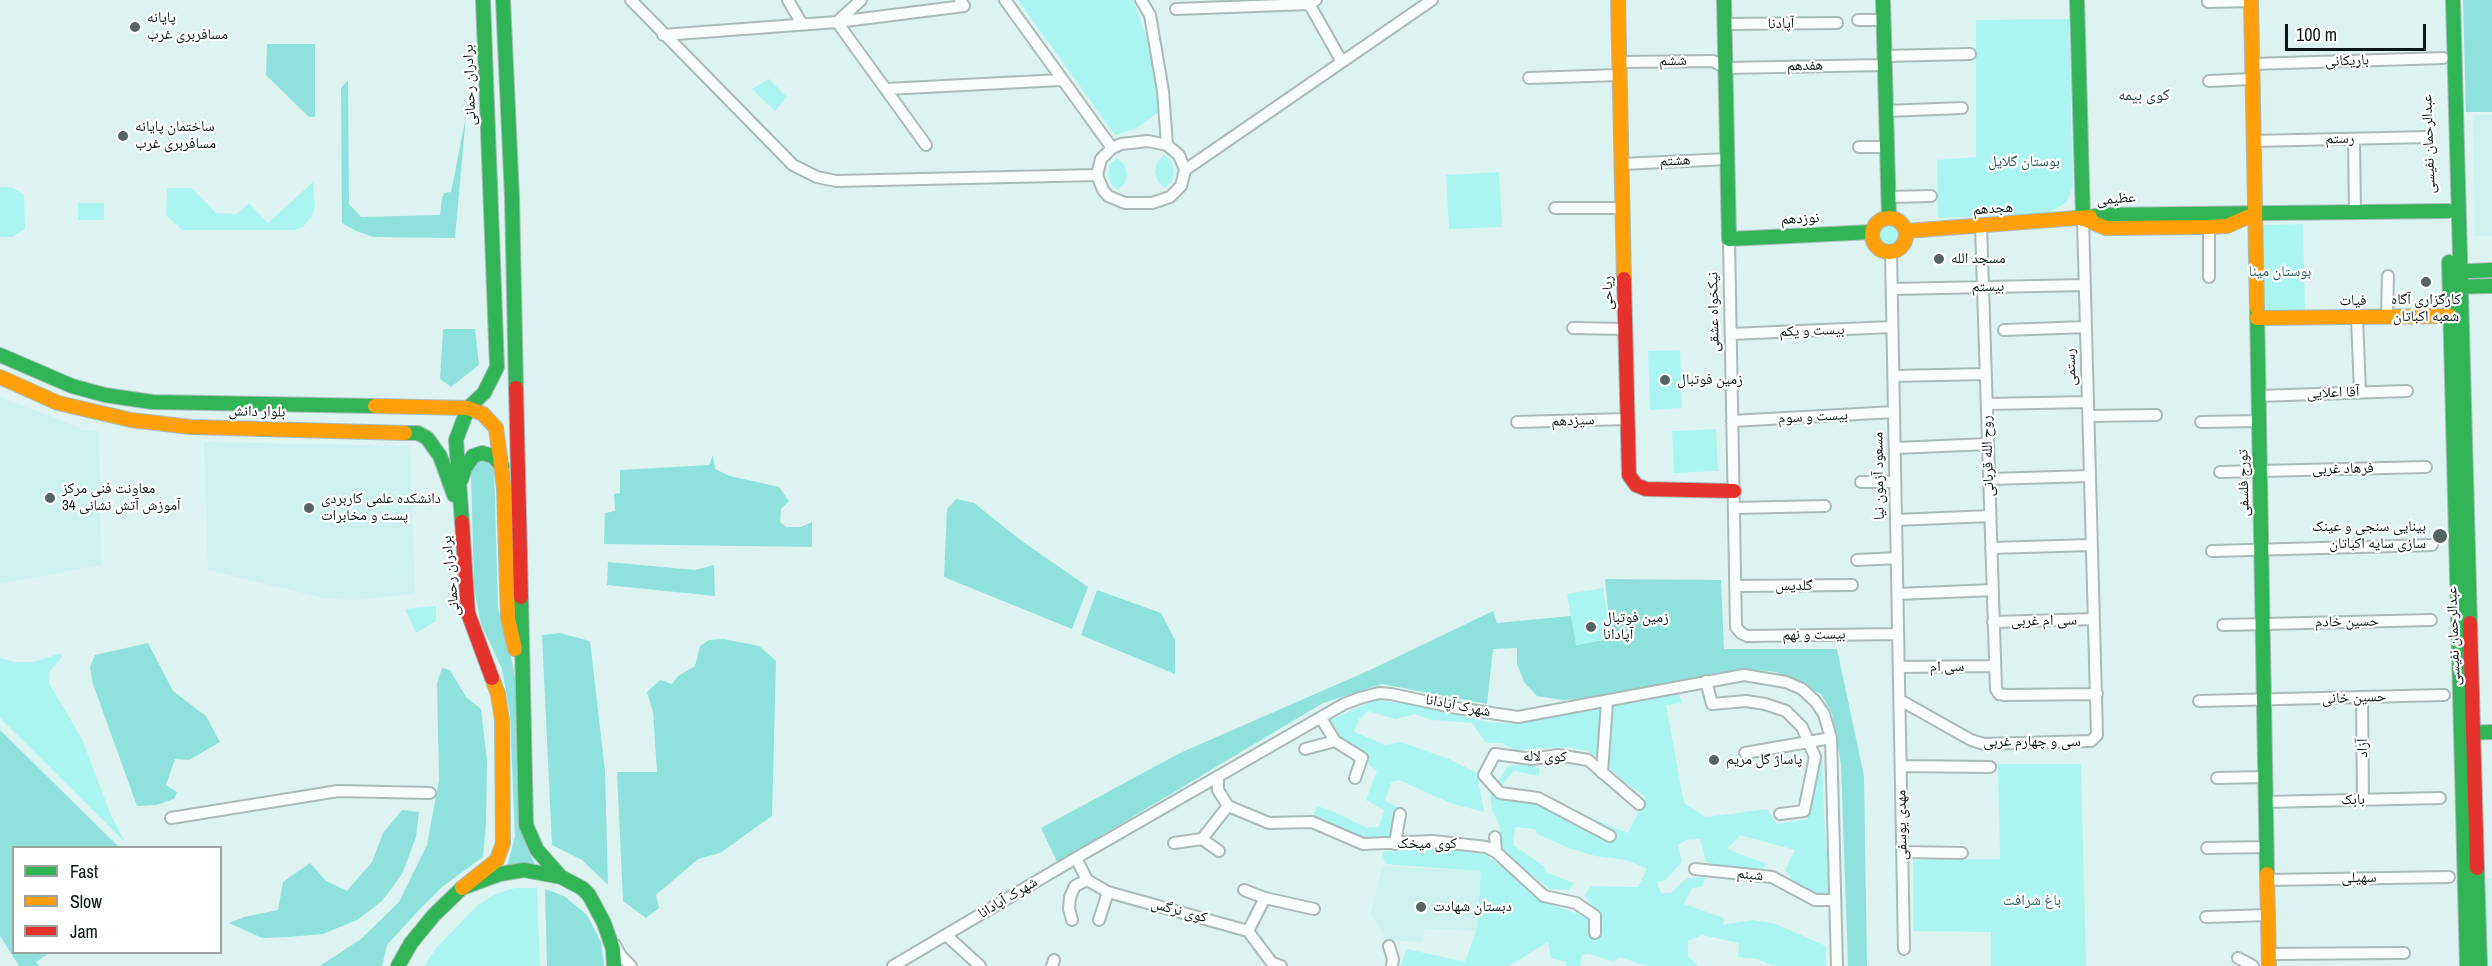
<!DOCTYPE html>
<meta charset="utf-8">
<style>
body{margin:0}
#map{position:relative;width:2492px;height:966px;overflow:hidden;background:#ddf3f1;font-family:"Archivo Narrow",sans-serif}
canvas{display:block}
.legend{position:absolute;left:12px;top:846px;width:210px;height:108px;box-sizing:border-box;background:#fff;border:2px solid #9ca2a2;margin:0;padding:8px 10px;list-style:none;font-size:18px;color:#081716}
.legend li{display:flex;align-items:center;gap:12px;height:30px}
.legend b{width:30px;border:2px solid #9ca2a2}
.scale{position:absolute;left:2285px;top:24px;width:141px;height:27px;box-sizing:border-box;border:3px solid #081716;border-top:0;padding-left:8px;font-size:18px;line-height:21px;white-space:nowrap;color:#081716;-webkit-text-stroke:4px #fff;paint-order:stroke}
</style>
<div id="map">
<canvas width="2492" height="966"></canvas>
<ul class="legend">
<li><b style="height:8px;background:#30b455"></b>Fast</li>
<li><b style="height:8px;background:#ff9f0a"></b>Slow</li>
<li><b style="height:8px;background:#e5322d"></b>Jam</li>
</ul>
<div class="scale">100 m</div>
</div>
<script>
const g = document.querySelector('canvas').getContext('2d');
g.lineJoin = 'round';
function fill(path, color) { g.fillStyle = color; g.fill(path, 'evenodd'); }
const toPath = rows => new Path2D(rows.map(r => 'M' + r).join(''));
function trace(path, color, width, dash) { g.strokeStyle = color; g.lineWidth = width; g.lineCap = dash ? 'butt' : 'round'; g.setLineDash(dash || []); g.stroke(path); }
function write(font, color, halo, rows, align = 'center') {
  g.font = font + ' "Archivo Narrow","Noto Naskh Arabic",sans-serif'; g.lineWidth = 4.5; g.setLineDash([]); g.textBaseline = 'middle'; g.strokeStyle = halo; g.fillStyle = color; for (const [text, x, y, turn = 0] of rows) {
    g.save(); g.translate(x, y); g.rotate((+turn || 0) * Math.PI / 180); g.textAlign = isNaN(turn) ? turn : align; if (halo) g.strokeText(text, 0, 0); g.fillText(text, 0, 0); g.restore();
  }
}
fill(toPath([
 [2473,115,2492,115,2492,236,2475,236],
 [0,397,78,427,80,430,99,431,101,565,0,584],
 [204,442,410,446,415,594,353,600,323,598,208,570],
 [1382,866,1481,871,1476,931,1424,929,1423,942,1387,940,1371,914],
 [2485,878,2492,878,2492,966,2488,966]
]), '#ccf1ef');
fill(toPath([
 [1018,0,1133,0,1149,44,1160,111,1137,128,1115,135],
 [2069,19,2073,187,2066,203,2046,214,1938,218,1937,160,1976,157,1976,20],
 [769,79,787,97,775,111,752,89],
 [1164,155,1171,161,1174,171,1172,181,1165,188,1158,182,1155,172,1157,162],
 [1117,158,1124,164,1127,174,1125,183,1118,190,1111,184,1108,174,1110,164],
 [1499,172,1502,227,1449,229,1446,175],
 [313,182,315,207,312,216,303,227,294,230,182,230,166,215,167,188,192,188,216,213,237,214,249,203,268,223],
 [0,187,11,187,24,195,25,229,12,237,0,237],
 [78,203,104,203,104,220,78,220],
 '1877 235a12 12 0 1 1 24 0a12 12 0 1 1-24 0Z',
 [2303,224,2305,314,2257,315,2259,225],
 [1680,350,1682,408,1650,410,1648,351],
 [1716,429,1718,471,1674,473,1672,431],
 [1603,588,1611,639,1575,645,1567,594],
 [436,606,436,621,416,633,405,609],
 [62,653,62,657,50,671,49,683,82,739,111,815,125,842,0,718,0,658,15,662,33,662],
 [1679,694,1682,703,1666,705,1684,803,1706,817,1767,809,1777,824,1807,819,1818,756,1822,759,1825,834,1831,895,1815,896,1792,879,1785,870,1795,850,1740,835,1727,849,1767,864,1761,871,1719,866,1706,862,1700,839,1686,840,1678,845,1682,862,1665,880,1657,882,1661,893,1671,893,1683,881,1689,878,1705,877,1702,887,1692,888,1684,904,1724,918,1723,925,1753,920,1776,924,1826,946,1826,966,1773,966,1758,959,1738,957,1739,943,1702,935,1688,941,1688,956,1698,966,1646,966,1619,957,1614,962,1589,954,1582,955,1580,966,1566,966,1566,962,1551,958,1548,942,1509,966,1400,966,1407,949,1465,962,1477,928,1481,871,1385,864,1382,852,1422,848,1447,848,1486,855,1550,904,1587,917,1598,936,1601,927,1598,915,1585,895,1591,886,1638,887,1647,869,1626,860,1595,856,1569,848,1537,834,1535,829,1515,827,1513,845,1544,866,1545,872,1574,883,1569,890,1549,889,1500,849,1500,826,1492,810,1490,794,1508,766,1530,763,1540,769,1539,776,1514,771,1504,782,1501,790,1568,809,1628,833,1646,797,1623,781,1606,764,1588,751,1568,747,1514,750,1502,743,1486,743,1472,723,1432,720,1415,714,1395,719,1368,711,1359,719,1354,732,1386,745,1401,742,1449,759,1477,773,1484,812,1450,803,1399,780,1391,782,1385,801,1398,807,1390,840,1365,838,1313,816,1317,806,1334,812,1367,828,1379,827,1384,810,1366,800,1377,771,1369,765,1365,752,1342,738,1330,720,1375,700,1426,706,1487,722,1513,724],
 [1998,764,2081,764,2086,966,1991,966,1991,932,1913,931,1913,860,2000,859],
 [515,888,537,888,540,966,424,966,437,947,478,905,495,894]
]), '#aaf5f2');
fill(toPath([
 [2463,0,2492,0,2492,112,2466,112],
 [267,44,315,44,315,117,309,117,266,75],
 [348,80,349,204,361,217,440,215,442,198,444,193,451,192,466,116,455,238,374,237,356,231,342,223,341,88],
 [443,329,475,329,479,365,451,387,440,379],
 [713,455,715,469,730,476,779,487,789,501,781,509,780,522,786,527,801,527,812,522,812,547,604,544,605,513,615,511,614,494,620,493,620,470,709,465],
 [480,458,494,464,498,608,507,636,517,687,527,848,535,864,507,866,515,837,510,714,502,669,481,624,474,588,471,473],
 [956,499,974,503,1019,539,1088,587,1072,629,944,577,947,509],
 [608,562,695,570,714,565,715,596,607,585],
 [1605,579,1721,580,1724,649,1837,649,1864,776,1867,966,1848,966,1841,764,1832,713,1821,694,1776,672,1746,669,1598,698,1563,700,1537,696,1524,682,1517,664,1517,648,1493,649,1487,704,1382,684,1323,703,1057,862,1041,828,1180,753,1370,670,1493,611,1497,623,1571,616,1576,645,1611,639],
 [1097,590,1161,613,1175,640,1175,674,1081,635],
 [560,633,590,641,605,771,608,885,582,860,552,845,542,635],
 [724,639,759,646,776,661,772,816,720,853,698,859,656,895,659,908,646,918,623,901,617,772,657,772,653,712,647,692,660,680,672,684,678,676,695,666,700,646,709,640],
 [148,643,173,691,206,716,220,742,189,760,175,759,166,785,177,792,174,799,156,805,137,806,93,684,90,667,95,655],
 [442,668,450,670,466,697,481,709,487,761,486,823,483,857,442,887,419,910,387,945,382,966,320,966,361,939,399,902,427,845,439,780,437,683],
 [0,730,119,847,14,848,14,952,49,953,36,962,39,966,19,966,0,936],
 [402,810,419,812,416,837,402,874,382,901,357,920,323,934,288,937,262,938,229,923,244,917,278,910,283,882,310,863,326,881,347,891,372,862,383,833],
 [545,889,564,896,587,915,601,942,604,966,547,966]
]), '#8fe1de');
const street = toPath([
 [631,0,793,165,817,177,836,181,1097,175],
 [788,0,802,24],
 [861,0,837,22,964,6,960,0],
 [1005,0,1112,148],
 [1141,0,1150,15,1163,91,1167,145],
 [1307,0,1342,62],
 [2208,2,2251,1],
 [1176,9,1309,4,1316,0],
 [1858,20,1883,20],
 [1725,24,1837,23],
 [663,35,837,22,926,145],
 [1884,56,1970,54],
 [1619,62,1713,61,1726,68,1884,65],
 [2252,64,2443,58],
 [1529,78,1619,75],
 [2209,81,2252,79],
 [886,89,1061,80],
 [1886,111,1962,108],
 [2354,139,2355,212],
 [1148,141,1167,145,1179,155,1185,170,1181,186,1170,197,1152,203,1125,203,1108,196,1103,190,1097,175,1101,159,1112,148,1121,144,1148,141],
 [2253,141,2428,137],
 [1859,147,1887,147],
 [1622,164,1728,159],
 [1185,170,1432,0],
 [1888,197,1931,196],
 [1555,208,1623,208],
 [1981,226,1996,689,1999,694,2005,695,2097,694],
 [1729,239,1736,627,1741,633,1747,636,1898,634],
 [1891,251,1904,949],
 [2209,277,2209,227],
 [1892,289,2085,285],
 [2357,317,2360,392],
 [2387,317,2388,276],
 [1573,328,1625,329],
 [2004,330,2086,327],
 [1731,334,1892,327],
 [1893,376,1986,374],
 [2258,396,2407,391],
 [1987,404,2088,402],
 [2089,416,2156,415],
 [1732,421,1894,412],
 [1517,422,1628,419],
 [2201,422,2259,421],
 [1895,448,1988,444],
 [2220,472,2426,467],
 [1989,479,2090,476],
 [1861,482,1895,482],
 [1734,508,1825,506],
 [1896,520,1990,516],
 [1991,548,2092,545],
 [2212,551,2432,545],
 [1857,560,1897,558],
 [1735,586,1852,585],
 [1898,594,1993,590],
 [1993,622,2094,619],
 [2223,625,2431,620],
 [1899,667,1995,666],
 [1706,681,1712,704,1746,701,1765,704,1786,711,1802,727,1815,757,1804,811,1780,814],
 [2362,697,2363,799],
 [1900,700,1971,740,1984,744,2091,741,2097,735,2083,219],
 [2199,701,2444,695],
 [1321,718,1335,741,1362,758,1355,778],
 [1305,749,1335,741],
 [1745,753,1831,738],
 [1901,766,1990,767],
 [1602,773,1607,702],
 [1218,777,1218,790,1228,806],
 [2217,778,2266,777],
 [2266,802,2440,798],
 [171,818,338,791,430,793],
 [1610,836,1538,798,1500,793,1484,775,1495,754,1532,759,1558,755,1588,760,1639,804],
 [1495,837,1496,852],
 [1202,839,1228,806,1269,823,1312,822,1363,844,1433,841,1486,847,1496,852,1544,896,1576,903,1595,916,1595,933],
 [1174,843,1202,839,1219,851],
 [1395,844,1400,814],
 [2207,848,2267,847],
 [1903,852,1962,853],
 [1076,858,1087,880,1108,892,1248,931,1272,963,1281,966],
 [1695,869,1772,877,1815,900,1835,900],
 [2268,880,2449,877],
 [1244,890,1265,898,1314,909],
 [2206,917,2269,915],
 [1072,920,1069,909,1070,897,1075,886,1087,880],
 [1099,920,1108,892],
 [1248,931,1265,898],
 [946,935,980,966],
 [615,945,621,956,631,966],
 [1389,946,1393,959,1392,966],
 [2269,954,2404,953],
 [2238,958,2253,966],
 [893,966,1076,858,1344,704,1360,698,1379,693,1391,694,1457,708,1518,717,1744,675,1786,682,1802,689,1815,701,1824,714,1831,738,1837,966],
 [1052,966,1054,960]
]);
const fast = toPath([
 [503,0,512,197,516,388],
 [1724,0,1729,239,1872,232],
 [1883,0,1889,218],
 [2077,0,2083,219],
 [2453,0,2470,623],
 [2090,217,2102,215,2448,211],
 [2449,262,2467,966],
 [2451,272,2492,270],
 [2450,287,2492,286],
 [2257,308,2267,874],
 [0,355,72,386,105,395,152,402,375,406],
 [405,433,418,433,427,438,440,456,454,495],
 [461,480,465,468,473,456,482,453,493,456,502,466],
 [462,522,456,440,468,408,484,393,497,367,483,0],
 [521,597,526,825,537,850,561,877],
 [2463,733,2492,732],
 [2477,868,2480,966],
 [398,966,411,943,434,915,462,888,500,874,524,870,561,877,582,888,589,895,604,923,613,949,614,966]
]);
const slow = toPath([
 [1618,0,1624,279],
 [2251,0,2257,308],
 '1872 235a17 17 0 1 1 34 0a17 17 0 1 1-34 0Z',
 [2084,219,2106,228,2209,227,2227,226,2250,216],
 [1906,231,2090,217],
 [2257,318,2450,316],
 [0,377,58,403,131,420,191,427,405,433],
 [375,406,468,408,483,414,496,428,504,488,508,618,515,649],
 [2267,874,2269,966],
 [462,888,497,860,503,843,502,720,498,694,492,678]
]);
const jam = toPath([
 [1624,279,1629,475,1636,485,1646,489,1734,491],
 [516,388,521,597],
 [462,522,468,613,492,678],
 [2470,623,2477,868]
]);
trace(street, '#a9bab9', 14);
trace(fast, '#a9bab9', 16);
trace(slow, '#a9bab9', 16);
trace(jam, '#a9bab9', 16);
trace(street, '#fafdfd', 10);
trace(fast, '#30b455', 14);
trace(slow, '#ff9f0a', 14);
trace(jam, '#e5322d', 14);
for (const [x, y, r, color] of [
 [135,27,6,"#536463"],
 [123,136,6,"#536463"],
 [1939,259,6,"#536463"],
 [2426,282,6,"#536463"],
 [1665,380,6,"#536463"],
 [50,498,6,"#536463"],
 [309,508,6,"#536463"],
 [2440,536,8,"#536463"],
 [1591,627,6,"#536463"],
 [1714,760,6,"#536463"],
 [1421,907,6,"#536463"]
]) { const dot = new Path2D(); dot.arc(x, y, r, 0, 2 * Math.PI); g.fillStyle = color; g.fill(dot); trace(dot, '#fff', 2); }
write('15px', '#081716', '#fff', [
 ["پایانه",147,18],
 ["مسافربری غرب",147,35],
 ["ساختمان پایانه",135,127],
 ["مسافربری غرب",135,144],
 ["مسجد الله",1951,259],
 ["کارگزاری آگاه",2426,300,"center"],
 ["شعبه اکباتان",2426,317,"center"],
 ["زمین فوتبال",1677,380],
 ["معاونت فنی مرکز",62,489],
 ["آموزش آتش نشانی 34",62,506],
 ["دانشکده علمی کاربردی",321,499],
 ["پست و مخابرات",321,516],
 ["بینایی سنجی و عینک",2426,527,"right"],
 ["سازی سایه اکباتان",2426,544,"right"],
 ["زمین فوتبال",1603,618],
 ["آپادانا",1603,635],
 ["پاساژ گل مریم",1726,760],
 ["دبستان شهادت",1433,907]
], 'left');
write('15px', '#081716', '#fff', [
 ["آپادنا",1781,24,-1],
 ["ششم",1673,61,-1],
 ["باریکانی",2347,61,-2],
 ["هفدهم",1805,66,-1],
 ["برادران رحمانی",470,85,-92],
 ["رستم",2340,139,-1],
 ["عبدالرحمان نفیسی",2429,144,-92],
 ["هشتم",1675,161,-3],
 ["عظیمی",2116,199,-4],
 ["هجدهم",1993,209,-4],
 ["نوزدهم",1800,219,-3],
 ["بیستم",1988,287,-1],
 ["ریاحی",1608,293,-91],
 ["فیات",2353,301,-1],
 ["نیکخواه عشقی",1714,312,-91],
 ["بیست و یکم",1812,331,-2],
 ["رستمی",2071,367,-92],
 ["آقا اعلایی",2333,393,-2],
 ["بلوار دانش",257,412,1],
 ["بیست و سوم",1813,417,-3],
 ["سیزدهم",1573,421,-2],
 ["روح الله قربانی",1988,456,-92],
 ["فرهاد غربی",2343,469,-1],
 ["مسعود آزمون نیا",1879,476,-91],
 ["تورج فلسفی",2244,483,-91],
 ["برادران رحمانی",451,576,-96],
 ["گلدیس",1794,586],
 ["سی ام غربی",2044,621,-1],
 ["حسین خادم",2347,622,-1],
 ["بیست و نهم",1814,635,-1],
 ["عبدالرحمان نفیسی",2454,636,-92],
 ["سی ام",1947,667,-1],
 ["حسین خانی",2354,698,-2],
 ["شهرک آپادانا",1458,706,11],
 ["سی و چهارم غربی",2032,742],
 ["آزاد",2363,748,-91],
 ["کوی لاله",1545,757,1],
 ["بابک",2353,800,-1],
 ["مهدی یوسفی",1902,825,-91],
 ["کوی میخک",1427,844],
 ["شبنم",1750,875,6],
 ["سهیلی",2359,878,-1],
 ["شهرک آپادانا",1008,898,-31],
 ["کوی نرگس",1179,911,15]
]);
write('15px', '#285e5c', '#fff', [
 ["بوستان گلایل",2024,162],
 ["بوستان مینا",2280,272],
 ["باغ شرافت",2032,901]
]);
write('16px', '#1c3f3e', '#fff', [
 ["کوی بیمه",2144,96]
]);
</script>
